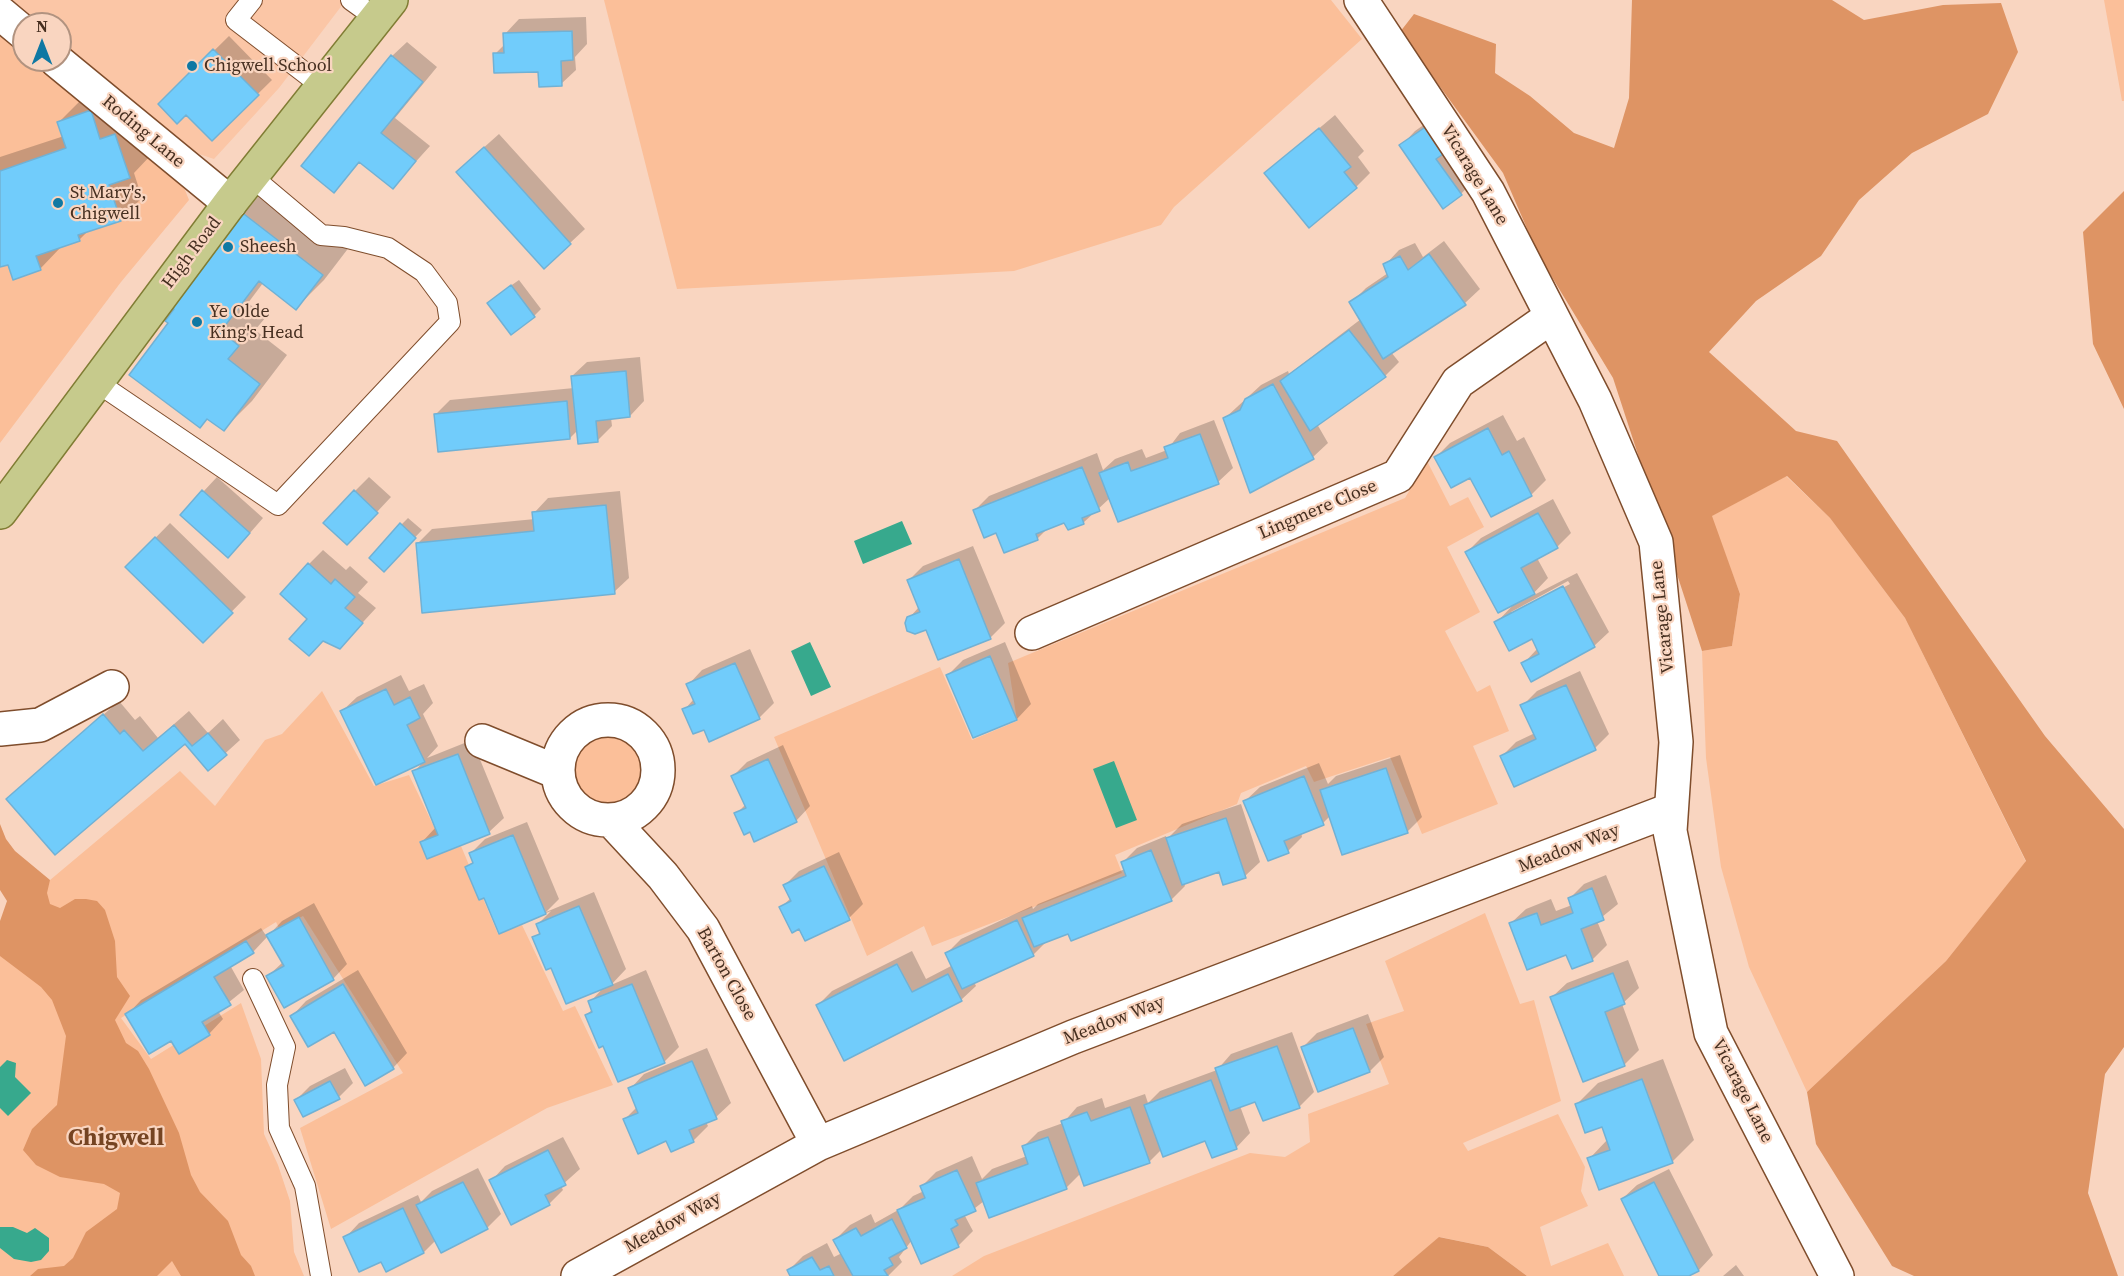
<!DOCTYPE html>
<style>
body{margin:0}
#map{position:relative;width:2124px;height:1276px;overflow:hidden;background:#f9d5c0;font-family:"Source Serif 4",serif}
canvas{display:block}
.north{position:absolute;left:12px;top:12px;width:60px;height:60px;box-sizing:border-box;background:#f9d5c0;border:2px solid #b19380;border-radius:50%;rotate:0deg;font-size:16px;font-weight:700;line-height:24px;text-align:center;color:#462f20}
.north::after{content:'';display:block;margin:auto;width:21px;height:27px;background:#0f78a3;clip-path:polygon(50% 0,100% 100%,50% 72%,0 100%)}
</style>
<div id="map">
<canvas width="2124" height="1276"></canvas>
<div class="north">N</div>
</div>
<script>
const g = document.querySelector('canvas').getContext('2d');
g.lineJoin = 'round';
function fill(path, color) { g.fillStyle = color; g.fill(path, 'evenodd'); }
const toPath = rows => new Path2D(rows.map(r => 'M' + r).join(''));
function trace(path, color, width, dash) { g.strokeStyle = color; g.lineWidth = width; g.lineCap = dash ? 'butt' : 'round'; g.setLineDash(dash || []); g.stroke(path); }
function write(font, color, halo, rows, align = 'center') {
  g.font = font + ' "Source Serif 4",serif'; g.lineWidth = 4.5; g.setLineDash([]); g.textBaseline = 'middle'; g.strokeStyle = halo; g.fillStyle = color; for (const [text, x, y, turn = 0] of rows) {
    g.save(); g.translate(x, y); g.rotate((+turn || 0) * Math.PI / 180); g.textAlign = isNaN(turn) ? turn : align; if (halo) g.strokeText(text, 0, 0); g.fillText(text, 0, 0); g.restore();
  }
}
fill(toPath([
 [6,0,346,0,279,88,214,159,199,154,60,43,60,24,36,24]
]), '#fbc6a6');
fill(toPath([
 [604,0,1331,0,1362,39,1174,207,1161,225,1014,271,677,289],
 [2104,0,2124,0,2124,101,2122,101],
 [0,31,24,51,24,60,36,60,183,185,189,200,121,282,0,443],
 [1427,461,1450,506,1468,497,1484,527,1447,547,1480,612,1445,631,1477,692,1490,685,1509,731,1473,746,1498,804,1422,834,1390,757,1314,782,1306,766,1241,793,1237,804,1115,855,1122,873,932,946,924,926,867,956,774,737,940,667,972,740,1017,721,1008,663,1405,498],
 [1786,476,1830,518,1905,618,2026,862,1946,961,1807,1092,1749,967,1721,867,1706,758,1702,651,1732,646,1740,594,1711,516],
 [322,691,374,786,409,775,438,835,420,842,427,859,461,846,498,934,522,925,563,1011,575,1006,613,1085,547,1108,331,1229,300,1128,403,1073,303,916,279,928,276,922,121,1018,151,1059,241,1003,261,1059,264,1134,278,1165,290,1201,294,1252,304,1276,0,1276,0,922,180,771,215,806,265,740,282,734],
 '573 769a34 34 0 1 1 68 0a34 34 0 1 1-68 0Z',
 [1485,913,1520,1004,1534,1000,1561,1101,1463,1143,1468,1151,1558,1114,1585,1167,1581,1191,1588,1206,1540,1227,1551,1266,1608,1243,1624,1276,1527,1276,1488,1247,1440,1237,1393,1276,952,1276,984,1256,1250,1153,1285,1157,1310,1142,1308,1114,1389,1084,1366,1024,1404,1011,1385,961]
]), '#fbbf99');
fill(toPath([
 [1632,0,1832,0,1864,20,1943,5,2001,3,2018,52,1988,114,1912,153,1859,200,1821,256,1756,301,1709,352,1796,431,1837,441,2045,736,2124,829,2124,1047,2105,1074,2088,1193,2118,1276,1914,1276,1892,1266,1816,1144,1807,1092,1946,961,2026,861,1905,618,1830,518,1787,476,1712,516,1740,594,1732,646,1702,651,1613,378,1538,254,1503,173,1400,32,1414,14,1496,44,1495,73,1530,96,1574,133,1614,148,1629,98],
 [2124,191,2124,409,2093,344,2083,232],
 [0,824,6,839,15,851,50,880,47,893,50,904,60,908,75,899,86,899,97,901,105,910,115,941,117,977,130,996,115,1020,126,1043,138,1051,149,1069,179,1133,191,1175,200,1192,228,1221,241,1255,251,1266,255,1276,181,1276,172,1261,157,1276,30,1276,38,1269,64,1266,73,1258,86,1232,117,1209,120,1193,104,1184,60,1177,36,1165,23,1150,32,1129,57,1105,66,1036,52,1000,41,987,0,956,0,921,7,901,0,890],
 [1439,1237,1488,1247,1527,1276,1393,1276]
]), '#de9464');
fill(toPath([
 [902,521,912,544,863,564,854,541],
 [810,642,831,687,811,696,791,651],
 [1114,761,1137,820,1116,828,1093,769],
 [7,1060,16,1063,15,1077,31,1093,8,1116,0,1108,0,1067],
 [0,1227,13,1227,27,1233,35,1228,49,1238,49,1251,41,1260,31,1262,14,1259,0,1248]
]), '#37a98d');
fill(toPath([
 [586,17,587,44,575,57,576,70,561,84,540,71,495,54,505,44,505,34,519,19],
 [229,36,272,80,212,139,186,113,160,104],
 [407,42,437,67,395,118,430,146,393,187,361,161,334,191,392,56],
 [81,100,151,155,134,173,142,198,120,219,89,230,79,240,61,247,40,269,9,263,0,266,0,157,64,136,59,122],
 [1442,112,1475,179,1461,194,1401,146,1415,131],
 [1335,115,1364,151,1358,157,1370,173,1356,187,1266,173],
 [499,134,585,229,570,243,472,158],
 [269,184,350,246,324,280,296,308,263,283,248,303,266,317,255,330,287,355,252,401,224,429,208,418,200,426,170,323,176,309,168,303],
 [1444,241,1480,289,1465,303,1391,352,1399,362,1385,376,1317,424,1328,443,1313,457,1251,491,1225,418,1261,385,1288,371,1289,374,1361,319,1351,303,1366,288,1388,273,1385,265,1399,250,1415,243,1423,257],
 [519,280,541,309,534,316,496,296],
 [640,357,644,401,630,416,611,418,612,426,597,441,578,430,570,438,435,415,450,400,574,388,572,376,587,362],
 [1503,415,1517,441,1524,437,1546,480,1532,494,1492,515,1471,476,1436,457,1450,443],
 [1214,420,1233,468,1218,482,1110,498,1083,523,1065,521,1048,528,1037,539,997,531,975,510,989,496,1097,453,1103,470,1115,459,1142,449,1146,458,1167,450,1180,433],
 [217,477,263,518,243,541,203,492],
 [369,477,391,497,361,529,355,491],
 [620,491,629,578,614,592,417,544,432,529,535,519,534,513,548,498],
 [1553,499,1571,533,1557,547,1537,558,1548,578,1530,597,1577,573,1609,632,1594,646,1523,664,1538,648,1532,637,1496,623,1515,603,1467,552,1481,538],
 [1568,581,1570,584,1511,615,1511,612],
 [408,518,422,530,384,570,401,525],
 [170,523,246,597,203,641,127,567],
 [973,546,1005,623,990,638,927,628,909,618,919,607,908,581,923,566],
 [323,550,346,570,350,566,368,582,358,593,376,608,340,647,309,619,309,564],
 [1005,642,1031,704,1017,719,974,736,948,675,963,660],
 [750,649,774,703,759,718,704,728,684,710,694,699,688,685,702,670],
 [1580,671,1609,734,1595,748,1502,756,1516,742,1535,733,1522,706,1537,691],
 [401,675,409,691,424,684,433,703,423,714,438,746,427,758,472,740,504,818,489,832,422,842,436,827,414,772,424,761,377,783,342,711,357,697],
 [119,701,135,720,140,716,158,738,189,711,208,733,223,719,240,740,208,769,185,742,8,799],
 [783,745,810,806,796,821,736,814,746,804,733,776,747,762],
 [1400,755,1422,817,1407,832,1330,816,1323,823,1301,832,1302,837,1288,851,1245,801,1260,787,1319,763,1328,784,1336,776],
 [1241,804,1260,862,1245,876,1224,884,1220,870,1184,883,1185,886,1171,900,1047,941,1033,955,974,982,976,986,961,1000,818,1005,832,991,912,951,926,979,953,965,947,953,961,939,1032,906,1033,909,1038,904,1125,869,1122,863,1137,848,1166,836,1167,839,1182,824],
 [527,822,559,899,546,912,594,892,626,969,611,985,646,970,679,1047,664,1062,604,1044,586,1015,593,1009,590,1002,605,986,552,967,534,938,541,931,538,924,551,911,500,932,485,896,467,867,474,861,471,853,485,839],
 [839,852,863,904,849,918,800,927,781,907,791,898,785,885,799,871],
 [1606,875,1618,904,1597,921,1607,945,1592,960,1566,953,1511,923,1526,909,1551,899,1556,911,1572,905,1570,898,1584,884],
 [314,903,347,964,333,979,268,976,283,962,268,936,253,952,231,967,244,990,218,1011,223,1019,209,1034,172,1039,127,1015,141,1000,261,928,267,937,282,921],
 [1628,960,1639,988,1622,1004,1639,1050,1625,1064,1584,1080,1552,997,1567,983],
 [358,970,407,1053,393,1068,334,1030,292,1016,306,1001],
 [1368,1014,1384,1057,1370,1071,1303,1047,1317,1033],
 [1292,1032,1314,1092,1299,1107,1256,1100,1240,1106,1250,1133,1236,1148,1206,1139,1162,1149,1149,1162,1081,1173,1066,1188,984,1201,965,1216,973,1231,958,1246,912,1240,899,1257,902,1262,888,1276,791,1276,789,1270,803,1256,827,1243,834,1257,842,1253,835,1240,850,1225,871,1214,875,1223,900,1209,913,1196,924,1191,922,1186,936,1172,972,1156,982,1179,992,1169,1027,1156,1023,1147,1038,1132,1063,1123,1077,1107,1102,1098,1105,1108,1145,1094,1148,1103,1160,1091,1217,1070,1231,1054],
 [707,1048,731,1103,716,1117,706,1122,708,1126,693,1141,667,1139,625,1119,637,1107,630,1089,644,1074],
 [1663,1059,1694,1140,1672,1162,1589,1159,1608,1139,1603,1125,1577,1104,1598,1083],
 [345,1068,353,1083,339,1097,296,1100,310,1086],
 [563,1137,580,1169,561,1186,563,1190,549,1204,491,1181,505,1166],
 [478,1168,501,1214,487,1228,436,1240,424,1252,386,1270,381,1260,345,1238,359,1223,418,1195,421,1202,432,1191],
 [1669,1169,1713,1255,1699,1270,1686,1276,1661,1276,1622,1199,1637,1185],
 [1736,1265,1744,1276,1723,1276]
]), '#0003');
const building = toPath([
 [572,31,573,60,561,61,562,86,539,87,538,72,494,73,493,53,504,53,503,33,572,31],
 [213,49,259,95,212,141,186,115,177,124,158,104,213,49],
 [391,55,423,82,381,133,416,161,393,189,359,162,334,193,301,166,391,55],
 [91,110,100,139,115,134,130,178,109,185,121,221,78,235,80,241,36,256,41,270,13,280,8,265,0,267,0,171,66,148,57,122,91,110],
 [1427,126,1446,152,1436,159,1462,195,1443,209,1399,145,1427,126],
 [1319,128,1351,167,1344,172,1357,188,1309,228,1264,173,1319,128],
 [484,147,571,244,544,269,456,172,484,147],
 [240,211,323,275,296,310,259,281,221,331,239,346,228,359,260,384,224,431,207,419,200,428,129,375,168,323,165,321,174,309,166,303,240,211],
 [1429,254,1466,305,1383,359,1349,302,1388,277,1383,264,1400,256,1408,270,1429,254],
 [511,285,535,317,511,335,487,303,511,285],
 [1349,330,1386,377,1310,431,1280,381,1349,330],
 [626,371,630,417,596,421,598,442,578,444,571,376,626,371],
 [1273,384,1314,459,1250,493,1223,418,1240,410,1245,399,1273,384],
 [567,401,570,439,438,452,434,414,567,401],
 [1488,428,1502,455,1509,451,1532,496,1491,517,1470,478,1451,488,1434,457,1488,428],
 [1200,434,1219,484,1118,522,1099,473,1128,462,1131,471,1168,458,1164,447,1200,434],
 [1082,467,1100,511,1082,518,1084,524,1068,530,1064,523,1036,534,1038,540,1004,553,996,533,984,538,973,510,1082,467],
 [202,490,250,533,228,558,180,515,202,490],
 [354,490,378,513,347,545,323,523,354,490],
 [606,505,615,594,422,613,416,543,534,531,532,512,606,505],
 [1538,513,1558,548,1521,568,1535,594,1498,613,1465,552,1538,513],
 [400,523,416,538,384,572,369,558,400,523],
 [155,537,233,613,203,643,125,567,155,537],
 [959,559,991,639,938,660,926,630,915,634,907,631,905,623,907,617,920,612,907,580,959,559],
 [308,563,331,584,335,579,355,597,345,608,363,623,340,649,323,641,309,656,289,639,307,619,280,594,308,563],
 [1563,586,1595,647,1531,682,1521,663,1539,654,1532,639,1509,651,1494,622,1563,586],
 [990,656,1017,720,973,738,946,675,990,656],
 [735,663,760,719,709,742,704,730,693,734,682,709,695,704,686,684,735,663],
 [1566,685,1596,750,1514,787,1500,756,1536,739,1520,705,1566,685],
 [386,689,394,705,410,697,420,718,407,725,425,762,376,785,340,711,386,689],
 [103,714,120,734,124,730,143,751,174,725,192,746,208,733,227,755,208,771,185,744,55,855,6,799,103,714],
 [458,754,490,834,427,859,420,842,438,835,412,771,458,754],
 [768,759,797,822,754,842,750,832,744,835,734,813,746,808,731,776,768,759],
 [1386,768,1408,833,1342,855,1320,790,1386,768],
 [1304,776,1324,825,1284,841,1289,853,1268,861,1243,801,1304,776],
 [1226,818,1246,878,1223,885,1219,872,1182,885,1166,838,1226,818],
 [513,835,546,914,499,934,484,898,479,900,465,867,473,863,469,853,513,835],
 [1151,850,1172,901,1071,941,1068,934,1034,947,1022,918,1126,876,1121,862,1151,850],
 [824,866,850,920,805,941,799,929,792,933,779,907,791,901,783,885,824,866],
 [1592,888,1604,920,1581,929,1593,961,1572,969,1566,955,1527,970,1509,923,1537,913,1541,925,1573,913,1568,898,1592,888],
 [579,906,613,985,566,1004,551,968,546,970,532,937,540,934,536,924,579,906],
 [299,917,334,980,284,1008,266,976,284,966,266,935,299,917],
 [1017,920,1034,956,962,989,945,953,1017,920],
 [246,941,254,953,214,977,231,1005,202,1022,210,1035,179,1054,171,1041,149,1054,125,1014,246,941],
 [897,964,912,992,948,974,962,1001,844,1061,816,1005,897,964],
 [1613,973,1625,1004,1605,1012,1625,1066,1583,1082,1550,997,1613,973],
 [343,984,394,1069,365,1086,334,1032,308,1047,290,1016,343,984],
 [632,984,665,1063,618,1082,603,1046,599,1048,585,1015,592,1012,588,1001,632,984],
 [1353,1028,1370,1072,1318,1092,1301,1047,1353,1028],
 [1277,1046,1300,1108,1263,1121,1255,1102,1230,1111,1215,1068,1277,1046],
 [692,1061,717,1119,689,1130,694,1142,671,1152,666,1141,638,1154,623,1119,638,1113,628,1088,692,1061],
 [1642,1079,1673,1163,1599,1190,1587,1158,1610,1150,1602,1127,1585,1133,1575,1104,1642,1079],
 [1211,1080,1237,1149,1212,1158,1205,1141,1163,1157,1144,1105,1211,1080],
 [330,1081,340,1099,303,1117,294,1100,330,1081],
 [1130,1107,1150,1163,1084,1186,1061,1121,1087,1112,1091,1121,1130,1107],
 [1048,1137,1067,1189,989,1218,976,1183,1028,1164,1022,1146,1048,1137],
 [548,1150,566,1185,545,1195,550,1205,511,1225,489,1180,548,1150],
 [957,1170,976,1211,955,1220,958,1225,951,1229,959,1247,921,1264,897,1210,925,1198,920,1186,957,1170],
 [463,1182,488,1229,441,1253,416,1205,463,1182],
 [1654,1182,1699,1271,1689,1276,1659,1276,1621,1199,1654,1182],
 [403,1208,424,1253,386,1272,381,1262,359,1272,343,1237,403,1208],
 [892,1219,907,1248,889,1258,893,1265,884,1270,888,1276,853,1276,833,1240,856,1228,861,1236,892,1219],
 [812,1257,820,1270,829,1266,834,1276,790,1276,787,1270,812,1257]
]);
fill(building, '#71ccfb');
trace(building, '#71b1d4', 1.5);
const service = toPath([
 [252,0,236,20,322,86],
 [351,0,376,18],
 [95,381,278,505,450,322,447,303,424,272,388,248,344,237,321,235,252,177],
 [253,979,285,1047,277,1085,279,1128,305,1186,321,1276]
]);
const minor = toPath([
 [1032,633,1398,476,1458,382,1551,317],
 '558 770a50 50 0 1 1 100 0a50 50 0 1 1-100 0Z',
 [0,729,40,725,112,687],
 [482,741,557,772],
 [612,821,663,876,703,929,818,1144],
 [578,1276,818,1144,1073,1037,1670,810]
]);
const tertiary = toPath([
 [1361,0,1488,192,1595,400,1656,542,1676,742,1670,831,1711,1033,1837,1276],
 [0,13,24,33],
 [56,60,230,203]
]);
const primary = toPath([
 [0,512,230,203,391,0]
]);
trace(service, '#7f4d2c', 22);
trace(minor, '#7f4d2c', 36);
trace(tertiary, '#7f4d2c', 36);
trace(primary, '#807d34', 36);
trace(service, '#fff', 20);
trace(minor, '#fff', 33);
trace(tertiary, '#fff', 33);
trace(primary, '#c6ca8c', 33);
for (const [x, y, r, color] of [
 [192,66,6,"#0f78a3"],
 [58,203,6,"#0f78a3"],
 [228,247,6,"#0f78a3"],
 [197,322,6,"#0f78a3"]
]) { const dot = new Path2D(); dot.arc(x, y, r, 0, 2 * Math.PI); g.fillStyle = color; g.fill(dot); trace(dot, '#f9d5c0', 2); }
write('18px', '#462f20', '#f9d5c0', [
 ["Chigwell School",204,66],
 ["St Mary's,",70,193],
 ["Chigwell",70,214],
 ["Sheesh",240,247],
 ["Ye Olde",209,312],
 ["King's Head",209,333]
], 'left');
write('18px', '#462f20', '#f9d5c0', [
 ["Roding Lane",143,132,40],
 ["Vicarage Lane",1474,175,59],
 ["High Road",192,253,-53],
 ["Lingmere Close",1318,510,-23],
 ["Vicarage Lane",1663,617,-96],
 ["Meadow Way",1569,849,-21],
 ["Barton Close",726,974,61],
 ["Meadow Way",1114,1021,-21],
 ["Vicarage Lane",1742,1091,63],
 ["Meadow Way",673,1223,-29]
]);
write('bold 24px', '#754422', '#f9d5c0', [
 ["Chigwell",116,1139]
]);
</script>
